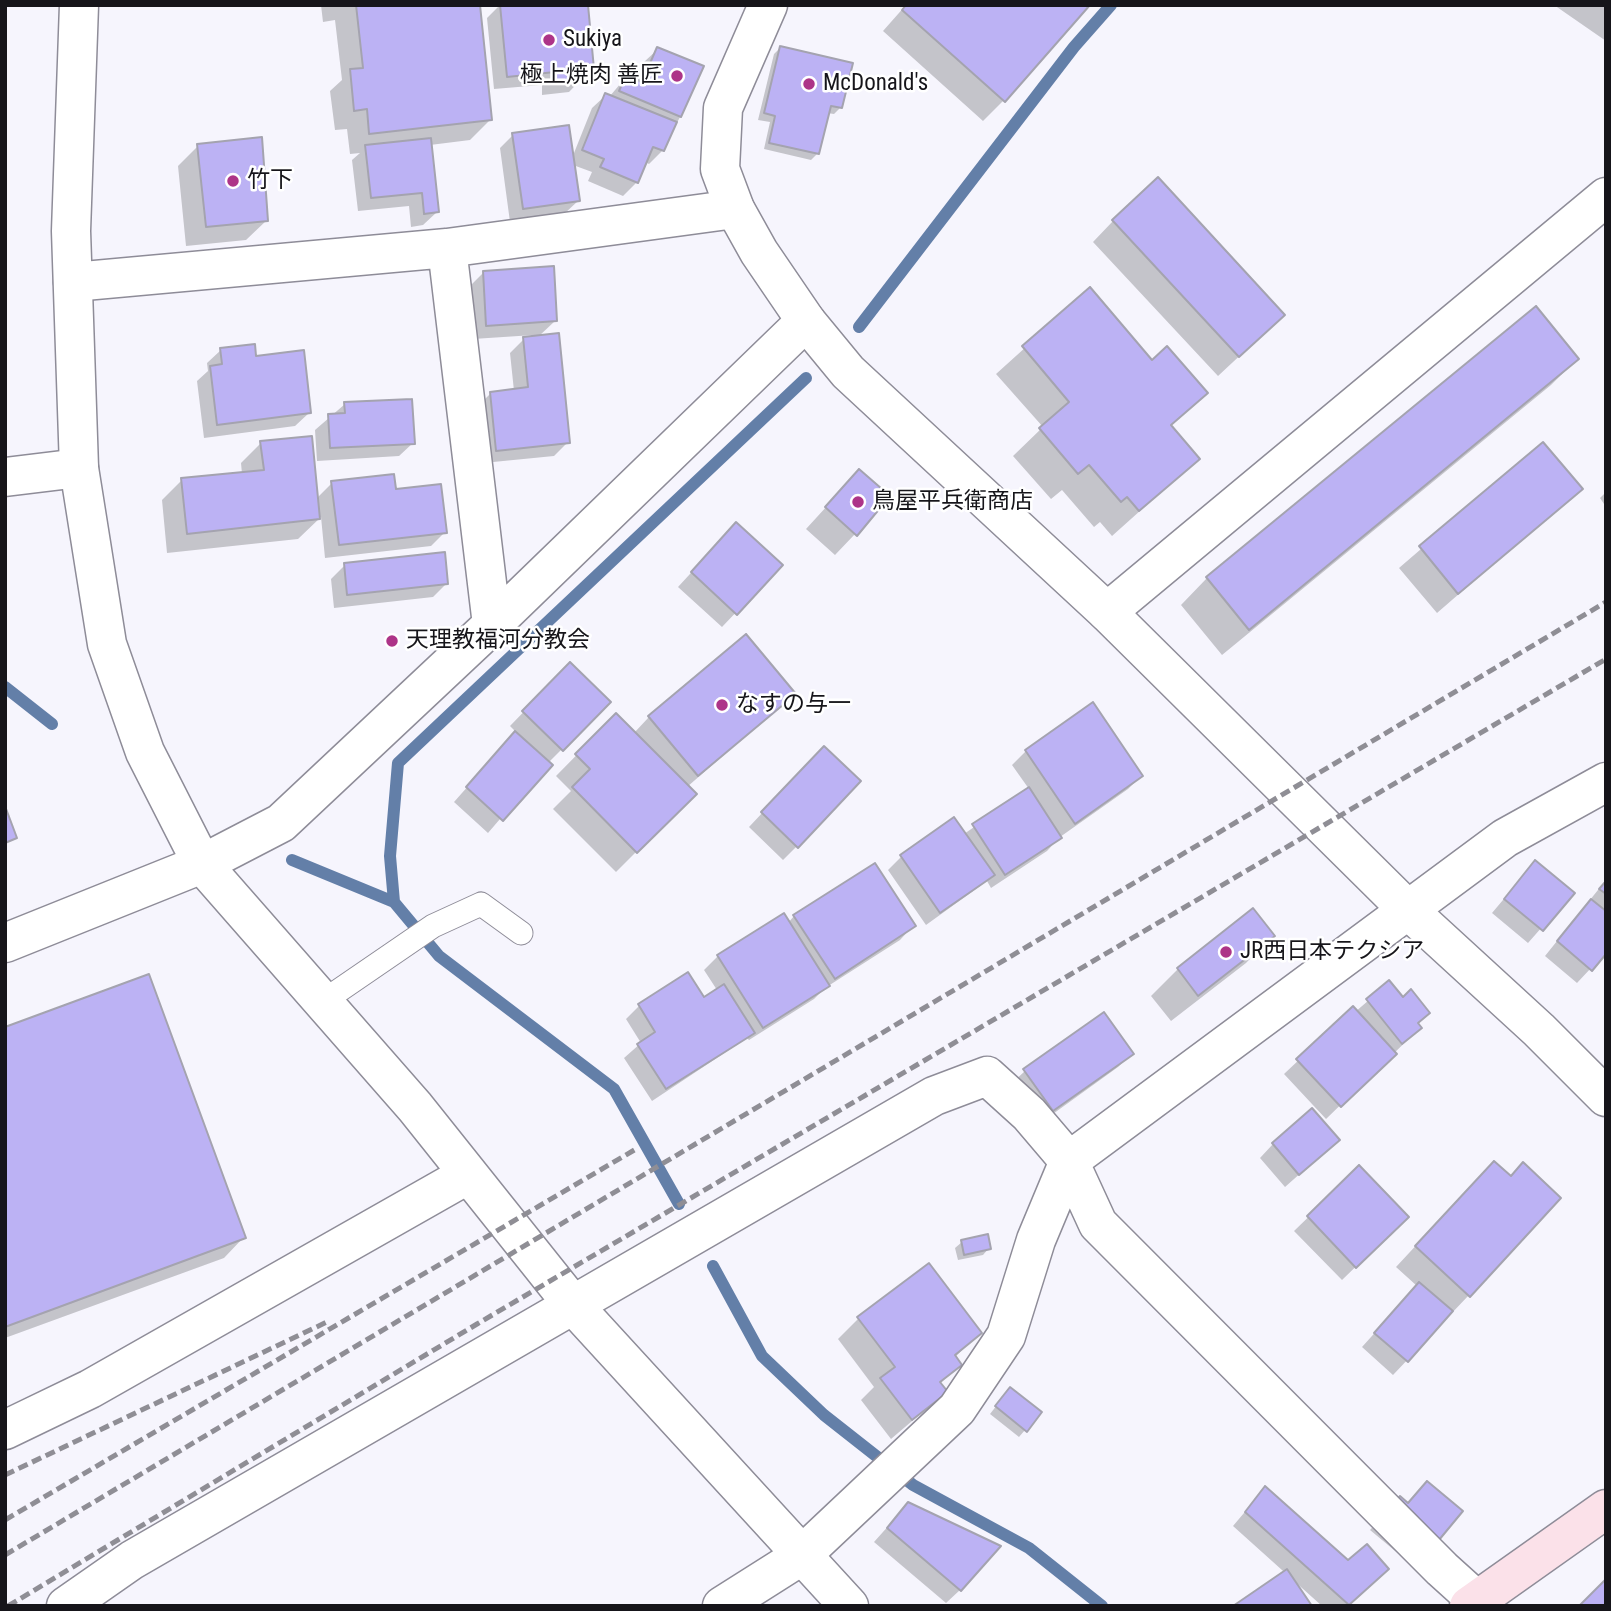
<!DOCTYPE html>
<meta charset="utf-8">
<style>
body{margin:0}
#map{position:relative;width:1611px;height:1611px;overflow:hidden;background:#f6f5fd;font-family:"Roboto Condensed",sans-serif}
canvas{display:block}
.frame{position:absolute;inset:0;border:7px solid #16151a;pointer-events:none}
</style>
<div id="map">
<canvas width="1611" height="1611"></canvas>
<div class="frame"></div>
</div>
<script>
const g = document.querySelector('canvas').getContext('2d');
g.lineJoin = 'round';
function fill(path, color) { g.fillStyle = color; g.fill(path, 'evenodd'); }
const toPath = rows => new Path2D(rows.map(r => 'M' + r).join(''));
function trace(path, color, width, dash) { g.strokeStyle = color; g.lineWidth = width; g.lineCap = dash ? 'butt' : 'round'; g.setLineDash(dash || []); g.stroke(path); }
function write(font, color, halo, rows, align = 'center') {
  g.font = font + ' "Roboto Condensed","Noto Sans JP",sans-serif'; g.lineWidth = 5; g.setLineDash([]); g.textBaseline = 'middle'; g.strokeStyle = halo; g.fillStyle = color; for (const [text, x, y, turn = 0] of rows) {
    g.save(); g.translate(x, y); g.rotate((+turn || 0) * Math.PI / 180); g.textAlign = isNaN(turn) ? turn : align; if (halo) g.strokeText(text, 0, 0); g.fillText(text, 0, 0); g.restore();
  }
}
fill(toPath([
 [321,5,478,5,490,120,470,140,430,145,437,212,423,225,411,227,409,206,358,211,352,160,360,153,350,154,347,129,335,130,330,91,342,80,335,20,323,22],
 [500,5,586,5,592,68,569,92,542,95,542,85,494,89,487,18],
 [906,5,1004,100,983,121,883,31],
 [1554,5,1606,5,1606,41],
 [780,48,840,108,834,114,827,113,818,153,811,160,764,149,770,122,758,120,774,54],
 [658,49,680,117,663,150,649,164,645,162,637,182,623,196,588,181,592,172,573,165,578,201,564,214,510,222,500,148,513,135,572,158,592,108,606,95,610,96,626,77,636,81,644,62],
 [198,146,267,220,246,240,186,246,178,166],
 [1113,221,1262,335,1218,376,1093,242],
 [484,272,555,321,538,337,568,442,554,456,483,463,477,407,491,393,514,391,510,353,524,339,535,338,534,335,473,339,470,286],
 [1089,290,1152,362,1205,393,1170,426,1198,459,1112,536,1100,522,1094,527,1062,490,1051,499,1013,456,1043,427,996,374],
 [221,350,255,358,309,413,295,426,204,438,197,381,208,371,207,363],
 [1577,359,1551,385,1222,655,1181,605,1207,578],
 [345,404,413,443,399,456,317,461,315,430],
 [261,443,317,498,332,483,394,491,445,532,431,546,325,558,321,517,298,539,167,553,162,500,182,480,242,474,241,463],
 [1543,444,1580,489,1437,613,1399,568],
 [859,471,855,534,835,555,806,529],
 [1606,492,1606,503,1604,504,1600,498],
 [723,538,781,565,722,627,678,587],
 [345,565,447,583,433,597,334,608,331,579],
 [570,664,609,702,548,763,488,833,454,802,516,732,510,726],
 [794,694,687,787,694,794,616,872,553,809,571,791,556,776,616,715,634,733,649,717],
 [1026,751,1141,776,1128,789,1060,837,1047,851,991,888,987,881,926,925,888,870,901,857,964,834,1029,789,1012,765],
 [810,762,797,846,783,860,749,827],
 [1535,862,1572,893,1528,943,1492,913],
 [1606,880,1606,952,1577,983,1545,956],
 [1252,911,1272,936,1246,963,1171,1021,1151,996,1178,969],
 [794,916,913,926,900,940,825,988,814,999,749,1040,747,1038,652,1101,624,1058,641,1043,626,1019,639,1006,703,999,717,990,704,970,718,956,788,923],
 [1389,983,1420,1028,1326,1119,1284,1074,1353,1009,1355,1012],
 [5,1029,244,1237,224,1258,5,1338],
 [1132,1053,1118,1067,1039,1124,1011,1084,1025,1071],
 [1338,1140,1285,1187,1260,1158,1273,1144],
 [1359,1168,1407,1217,1342,1280,1294,1231],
 [1474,1183,1469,1295,1393,1375,1362,1347,1417,1286,1396,1267],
 [962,1242,989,1248,983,1255,958,1260,955,1248],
 [928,1265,980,1333,954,1358,959,1364,940,1384,946,1392,891,1439,861,1400,874,1387,838,1339,858,1319],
 [1004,1396,1025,1430,1019,1437,990,1414],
 [1427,1483,1412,1565,1370,1530,1380,1519,1406,1504],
 [1265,1488,1373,1583,1347,1606,1322,1606,1233,1526],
 [908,1504,960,1590,946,1603,874,1542]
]), '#0003');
trace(toPath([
 [859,327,1074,47,1111,5],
 [5,687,52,724],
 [292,860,394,902],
 [679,1204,614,1089,439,956,394,902,390,856,398,763,806,378],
 [713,1266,762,1356,824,1415,913,1485,1029,1548,1102,1606]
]), '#637fa8', 12);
const building = toPath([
 [356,5,480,5,492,120,369,134,367,109,354,111,350,69,363,68,356,5],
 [500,5,588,5,594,69,583,70,584,79,555,82,555,72,507,77,500,5],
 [906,5,1090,5,1005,102,902,10,906,5],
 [780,46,853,63,842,108,831,106,819,154,769,143,775,116,764,113,780,46],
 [657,47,704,66,681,117,619,91,626,75,642,82,657,47],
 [605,93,677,122,664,151,653,147,638,183,600,167,604,159,582,150,605,93],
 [569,125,580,201,523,209,512,133,569,125],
 [262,137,268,221,206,227,197,144,262,137],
 [431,138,439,212,424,214,422,193,371,198,365,145,431,138],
 [1158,177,1285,315,1239,357,1112,220,1158,177],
 [554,266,557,321,486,326,483,271,554,266],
 [1090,287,1152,360,1167,346,1208,393,1171,425,1200,459,1139,511,1127,497,1121,502,1089,465,1078,474,1039,428,1069,402,1022,346,1090,287],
 [1536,306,1579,359,1249,630,1206,577,1536,306],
 [559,333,570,443,496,451,490,392,528,387,523,337,559,333],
 [255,344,256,356,304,350,311,413,217,425,210,366,222,364,220,348,255,344],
 [412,399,415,444,330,448,328,414,345,413,344,402,412,399],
 [312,436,320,519,187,534,181,478,264,470,260,441,312,436],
 [1543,442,1583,489,1458,594,1419,546,1543,442],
 [859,469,890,496,857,536,825,507,859,469],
 [394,474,396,489,441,484,447,533,339,545,331,481,394,474],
 [736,522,783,565,737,615,691,572,736,522],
 [445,552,448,584,347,595,344,563,445,552],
 [746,634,796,694,698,776,648,716,746,634],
 [570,662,611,702,563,751,522,711,570,662],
 [1093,702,1143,776,1075,824,1025,750,1093,702],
 [616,713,697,794,637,853,572,787,590,769,575,754,616,713],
 [515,731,553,765,503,821,466,787,515,731],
 [824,746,861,781,798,848,761,812,824,746],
 [1029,787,1062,838,1005,875,972,824,1029,787],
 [5,806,17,838,5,843,5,806],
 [954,817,995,875,940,913,900,855,954,817],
 [1535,860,1575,893,1543,931,1504,899,1535,860],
 [875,863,916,926,835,979,793,915,875,863],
 [1606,881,1606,894,1599,889,1606,881],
 [1591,899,1606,911,1606,954,1592,971,1557,941,1591,899],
 [1253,908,1275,936,1198,996,1177,968,1253,908],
 [784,913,830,986,763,1028,717,955,784,913],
 [688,972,704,997,724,984,755,1033,666,1089,637,1044,655,1032,638,1004,688,972],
 [149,974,246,1238,5,1327,5,1027,149,974],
 [1389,980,1403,997,1411,989,1430,1013,1418,1023,1422,1028,1402,1044,1366,999,1389,980],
 [1353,1006,1397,1054,1341,1107,1296,1059,1353,1006],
 [1104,1012,1134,1054,1053,1111,1023,1069,1104,1012],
 [1312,1108,1340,1140,1299,1175,1272,1143,1312,1108],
 [1494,1161,1511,1176,1523,1162,1561,1198,1470,1297,1415,1246,1494,1161],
 [1359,1165,1409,1217,1356,1268,1307,1216,1359,1165],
 [988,1234,991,1249,964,1255,961,1240,988,1234],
 [929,1263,982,1333,955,1355,962,1365,940,1382,948,1392,912,1420,880,1378,895,1367,857,1317,929,1263],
 [1419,1282,1453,1311,1408,1362,1374,1333,1419,1282],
 [1010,1387,1042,1412,1027,1432,995,1406,1010,1387],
 [1427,1481,1463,1511,1434,1546,1389,1509,1400,1496,1408,1503,1427,1481],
 [1265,1486,1348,1560,1367,1544,1389,1569,1349,1605,1245,1512,1265,1486],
 [908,1502,1001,1546,961,1591,887,1528,908,1502],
 [1287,1569,1312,1606,1233,1606,1287,1569],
 [1606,1579,1606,1606,1579,1606,1606,1579]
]);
fill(building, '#bcb2f4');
trace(building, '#a4a3af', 2);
const service = toPath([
 [325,1000,433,926,481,904,521,933]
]);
const minor = toPath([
 [447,248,492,625],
 [73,282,447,248,735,209],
 [5,477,79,468],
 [1107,612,1606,197],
 [202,864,281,823,492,625,806,321],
 [5,1430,90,1389,467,1175],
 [66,1606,132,1560,934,1096,987,1076,1029,1114,1069,1161,1098,1224,1442,1569,1483,1606],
 [722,1606,801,1556,957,1409,1006,1336,1036,1240,1069,1161,1505,838,1606,782]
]);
const tertiary = toPath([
 [79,5,71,231,79,468,107,644,145,752,202,864,415,1107,573,1305,849,1606],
 [768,5,723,108,720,169,735,209,759,252,806,321,848,372,1107,612,1407,909,1539,1030,1606,1097],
 [5,943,202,864]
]);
const secondary = toPath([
 [1469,1606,1606,1509]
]);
trace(service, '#8e8c98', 25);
trace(minor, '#8e8c98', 41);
trace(tertiary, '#8e8c98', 41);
trace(secondary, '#8e8c98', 41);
trace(service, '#fff', 23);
trace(minor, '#fff', 38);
trace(tertiary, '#fff', 38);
trace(secondary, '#fbe1e9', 38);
trace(toPath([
 [5,1475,329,1321],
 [5,1520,636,1149],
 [5,1555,1606,602],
 [8,1606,477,1324,1606,659]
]), '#8f8e95', 5, [10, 5]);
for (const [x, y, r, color] of [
 [549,40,7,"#ad3488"],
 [677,76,7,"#ad3488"],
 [809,84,7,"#ad3488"],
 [233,181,7,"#ad3488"],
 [858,502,7,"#ad3488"],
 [392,641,7,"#ad3488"],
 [722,705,7,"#ad3488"],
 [1226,952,7,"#ad3488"]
]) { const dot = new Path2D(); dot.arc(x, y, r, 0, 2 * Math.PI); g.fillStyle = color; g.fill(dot); trace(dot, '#fff', 2.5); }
write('23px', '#16151a', '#fff', [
 ["Sukiya",563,40],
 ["極上焼肉 善匠",663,76,"right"],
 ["McDonald's",823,84],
 ["竹下",247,181],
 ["鳥屋平兵衛商店",872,502],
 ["天理教福河分教会",406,641],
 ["なすの与一",736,705],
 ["JR西日本テクシア",1240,952]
], 'left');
</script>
